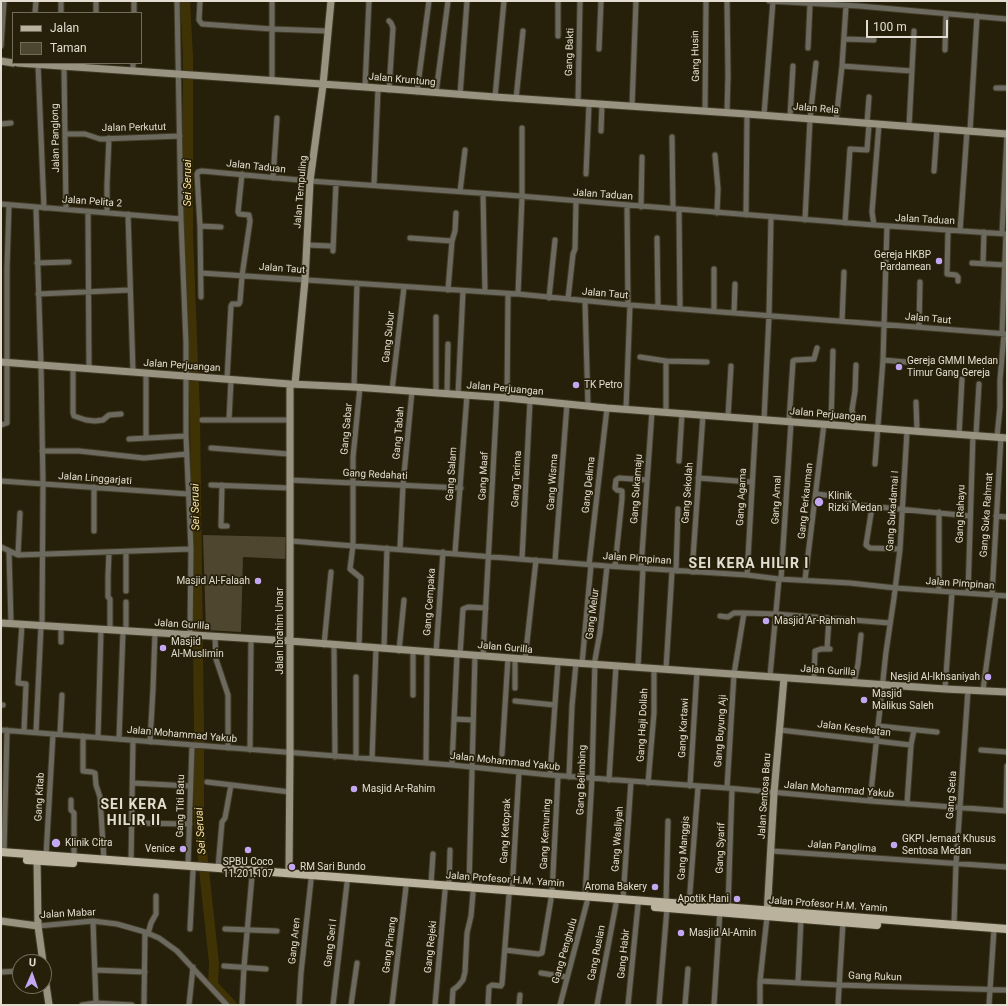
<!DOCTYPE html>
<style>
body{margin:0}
#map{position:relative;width:1008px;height:1006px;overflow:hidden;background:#261f09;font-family:Roboto,sans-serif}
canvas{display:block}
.frame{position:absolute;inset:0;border:2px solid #e2ddd0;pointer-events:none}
.legend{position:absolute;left:12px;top:12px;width:130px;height:52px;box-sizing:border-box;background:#261f09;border:1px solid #716b59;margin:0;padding:5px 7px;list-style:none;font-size:12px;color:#e2ddd0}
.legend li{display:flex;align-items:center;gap:8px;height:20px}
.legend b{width:20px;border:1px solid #716b59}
.north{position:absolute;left:12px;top:954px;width:40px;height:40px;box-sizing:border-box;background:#261f09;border:1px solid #716b59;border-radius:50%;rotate:2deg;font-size:11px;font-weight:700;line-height:16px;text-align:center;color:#e2ddd0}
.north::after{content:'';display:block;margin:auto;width:14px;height:18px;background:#c3a7f2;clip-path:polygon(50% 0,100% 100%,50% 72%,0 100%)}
.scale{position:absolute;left:866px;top:20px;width:82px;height:18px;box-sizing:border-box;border:2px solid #e2ddd0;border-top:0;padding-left:5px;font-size:12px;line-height:14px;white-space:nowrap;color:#e2ddd0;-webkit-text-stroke:3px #261f09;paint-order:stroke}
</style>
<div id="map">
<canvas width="1008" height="1006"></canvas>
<div class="frame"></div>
<ul class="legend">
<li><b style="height:5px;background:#bab29c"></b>Jalan</li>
<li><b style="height:11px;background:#4e462e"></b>Taman</li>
</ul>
<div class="north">U</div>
<div class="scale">100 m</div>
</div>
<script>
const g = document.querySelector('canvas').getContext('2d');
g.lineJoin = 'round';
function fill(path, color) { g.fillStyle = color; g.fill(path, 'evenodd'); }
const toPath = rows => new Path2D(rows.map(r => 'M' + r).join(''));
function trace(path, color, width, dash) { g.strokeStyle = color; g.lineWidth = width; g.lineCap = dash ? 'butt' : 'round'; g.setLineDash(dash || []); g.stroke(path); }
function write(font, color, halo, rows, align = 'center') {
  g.font = font + ' Roboto,sans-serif'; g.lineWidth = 3.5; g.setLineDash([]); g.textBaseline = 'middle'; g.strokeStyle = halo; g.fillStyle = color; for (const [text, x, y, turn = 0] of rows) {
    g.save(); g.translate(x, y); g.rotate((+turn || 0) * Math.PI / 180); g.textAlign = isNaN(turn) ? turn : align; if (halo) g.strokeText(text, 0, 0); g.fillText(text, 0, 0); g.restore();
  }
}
fill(toPath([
 [203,535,286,537,285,559,243,557,241,632,206,630]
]), '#4e462e');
trace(toPath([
 [185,1,188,56,188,234,195,413,199,729,199,823,214,963,213,985,232,1005]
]), '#3f3204', 10);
const street = toPath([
 [177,1,181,219,186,343,186,436,191,549,190,635],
 [200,1,199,20,202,24,272,29,328,31],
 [727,1,728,75,727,112],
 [769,1,859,6,1007,19],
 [35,13,36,1],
 [61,13,61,1],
 [96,13,96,1],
 [134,13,134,1],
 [558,36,558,1],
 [844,39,874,40],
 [1,46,4,1],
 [808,48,810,4],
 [599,49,601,1],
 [945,50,946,14],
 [38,64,44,208],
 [64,66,66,209],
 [842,66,912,71],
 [133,71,133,63],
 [272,81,272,1],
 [365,87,369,1],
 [996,88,1007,88],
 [389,90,393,28,391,23,389,21],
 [417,92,429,1],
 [436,93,448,1],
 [460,95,467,1],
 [495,97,504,1],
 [516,99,523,31],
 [578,103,580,1],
 [632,106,636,1],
 [705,111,706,1],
 [764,115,773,1],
 [790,117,793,66],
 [836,121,842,66,846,6],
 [867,123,869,97],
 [1,124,11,123],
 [909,127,914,31],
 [601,131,602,104],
 [970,131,977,16],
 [65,134,85,134,100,139,180,136],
 [672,137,673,209],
 [715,155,718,189,717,213],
 [934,171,937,129],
 [586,174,589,104],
 [273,178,277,118],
 [374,185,378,89],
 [460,192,465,150],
 [483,194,485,292],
 [1,204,181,219],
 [627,206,628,305],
 [641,207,642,157],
 [36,208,41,365,43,484,42,626],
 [679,210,680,308],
 [88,211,89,368],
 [107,213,107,184,109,138],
 [128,214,133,372],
 [746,215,747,114],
 [805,220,810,119,816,63],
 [845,223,850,149,867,150,869,124],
 [874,225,872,212,879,124],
 [200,226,221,227],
 [948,230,947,274,956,275,958,277,958,281],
 [960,231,967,131],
 [1002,234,1007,134],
 [410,238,452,241],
 [657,238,658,307],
 [307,245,331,246],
 [333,251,336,183],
 [37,263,69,262],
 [972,263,1005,265],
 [983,264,984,232],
 [201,273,518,294,630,305,1007,334],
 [448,290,452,241,455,231,456,213],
 [38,294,130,290],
 [518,294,522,197,522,128],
 [201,297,200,226,197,174,198,172,202,171,310,181,507,195,874,225,1007,234],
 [549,298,555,240],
 [568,299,573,254,575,249,576,202],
 [585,301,588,406],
 [714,311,714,269],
 [734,313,735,284],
 [842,321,844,272],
 [919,327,920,282],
 [1002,334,1006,234],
 [640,357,666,361],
 [883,360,906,362],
 [73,367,73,413,74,416,86,420,95,421,103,420,109,415,121,414],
 [146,373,146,438],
 [227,379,231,306,232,304,239,304,240,302,242,276,250,221,249,215,239,214,238,212,242,174],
 [354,387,357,283],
 [392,390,404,287],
 [436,393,436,317],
 [447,394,448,344],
 [458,395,463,291],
 [507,398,508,294],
 [916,402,917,431],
 [626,409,630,305],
 [666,412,666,361,707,362],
 [728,417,731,366],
 [202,420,290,420],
 [229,420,231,380],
 [764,420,769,316,771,217],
 [789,421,793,361,795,360,814,359,817,348],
 [1,425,7,423,7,268,9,205],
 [831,425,833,351],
 [856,427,852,410,855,391,856,365],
 [959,435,962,379],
 [976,435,979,384],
 [997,437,1000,407,1000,380,1004,334],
 [129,439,186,436],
 [211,448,289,454],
 [42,451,79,451,144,458,187,454],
 [679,461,682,413],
 [875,464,883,360,887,226],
 [698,478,751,482],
 [289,480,461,488],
 [1,481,188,494],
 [211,485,290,488],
 [222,485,221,526,227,526],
 [94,487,94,531],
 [816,494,843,497,858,505,970,516],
 [872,507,866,545,870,548,900,549],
 [996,516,1007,517],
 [291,541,607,566,747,575,779,579,850,583,896,588,1007,596],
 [1,547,18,555,191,549],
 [400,549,403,485,412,391],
 [9,552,11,623],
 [109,553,108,576,108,597,110,599,110,630],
 [455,553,467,395],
 [18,555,20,513],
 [522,559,530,401],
 [555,561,567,404],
 [589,565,607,408],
 [615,566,622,499,622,491,617,490,615,488,616,480,619,478,647,480],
 [641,568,652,411],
 [676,571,678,509],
 [692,572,703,415],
 [747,575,756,419],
 [781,579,791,422],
 [805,580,824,424],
 [126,591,126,552],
 [939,591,939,512],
 [968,593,973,435],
 [992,595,1001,437],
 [126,602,126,631],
 [720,616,728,617,734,613,744,613],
 [22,624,18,683,26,684,24,731],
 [215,637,216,659,228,695,228,748],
 [61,642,61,627],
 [324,645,331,572],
 [334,646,335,757],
 [359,647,361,578,350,569,353,545,353,457,360,387],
 [384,649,387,548],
 [827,649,829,618],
 [399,651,404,600],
 [436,653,443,552],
 [460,655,463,609,468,607,486,608],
 [483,656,497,397],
 [525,660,536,560],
 [582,664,591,565],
 [638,667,643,568],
 [666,669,672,571],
 [770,676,779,579],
 [814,680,815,651,821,649,830,649],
 [854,683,858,664,861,635],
 [515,688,515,659],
 [945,689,952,592],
 [983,690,996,595],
 [413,695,413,651],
 [515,701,555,705],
 [1,705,3,705],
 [454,719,473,720],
 [878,726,937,732],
 [1,730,452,765,550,775,727,788,870,801,1007,811],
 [780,730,911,745,914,730],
 [36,732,41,626],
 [60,734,62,695],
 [83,736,83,771,92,772,95,773,96,785,100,797,104,860],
 [98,737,101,629],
 [119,739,123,631],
 [150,742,153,689,155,633],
 [250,750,251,640],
 [981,750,1007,752],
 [502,754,508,658],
 [356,758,356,677],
 [372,759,376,648],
 [426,763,427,652],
 [452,765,457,655],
 [550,775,558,662],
 [569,777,572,706,576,663],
 [609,780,616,666],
 [207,782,290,792],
 [133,783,190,786],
 [648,783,654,713,654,668],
 [690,786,697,671],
 [727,788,734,674,744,613,776,614,890,623],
 [71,800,71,810,74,813,74,858],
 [870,801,886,652,894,598,900,549,907,431],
 [907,804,911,745],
 [1006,811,1007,766],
 [132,823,190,824],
 [772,851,1007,867],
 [4,853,7,730],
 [46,856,53,734],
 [131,862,133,740],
 [188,866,192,745],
 [218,868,222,822,225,818,231,785],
 [431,884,433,854],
 [449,886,450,850],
 [469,887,475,655],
 [512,891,519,772],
 [552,893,558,776],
 [585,896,592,778,595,660,600,632,607,566],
 [623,899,631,781],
 [666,902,668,821],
 [689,905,698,787],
 [728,908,732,789],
 [93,921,96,1003],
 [954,925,956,864,968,690],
 [38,926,93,921,117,924,145,932,159,938,177,951,227,1005],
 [190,929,193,871],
 [225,929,277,931],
 [148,934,151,923,156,914,156,896],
 [505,950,538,954,542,953,551,899],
 [224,966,266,969],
 [95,970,145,972],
 [1,972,20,971],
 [541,973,566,977],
 [760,981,839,985,1007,990],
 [798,982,801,919],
 [82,1005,96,1003,132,1005],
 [144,1005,145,932],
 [189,1005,193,967],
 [242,1005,244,967,252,876],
 [299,1005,301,973,311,880],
 [333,1005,347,883],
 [351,1005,357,963],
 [392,1005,406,887],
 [435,1005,445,891],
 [452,1005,453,990,458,986,463,980,465,972,467,933,471,916,473,893],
 [488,1005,489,987,492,985,501,986,502,984,509,895],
 [519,1005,520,995],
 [560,1005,587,902],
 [597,1005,616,904],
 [628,1005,638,905],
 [659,1005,667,908],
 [685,1005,688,969],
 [714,1005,720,910],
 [760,1005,760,981,767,917],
 [838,1005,843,922],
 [989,1005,994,929]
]);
const secondary = toPath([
 [1,61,13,63],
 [18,63,365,87,495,97,747,114,1007,134],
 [1,362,290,384,354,387,507,398,607,408,1007,438],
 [295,384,305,280,310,181,323,85,331,1],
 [1,623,290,641,576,663,945,689,1007,692],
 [37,857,38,926,43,962],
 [289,873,290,753,290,384],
 [767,915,774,793,784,678],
 [1,921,38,926],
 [44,971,49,1005]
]);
const primary = toPath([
 [1,852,259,871,1007,929],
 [27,860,73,863],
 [655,907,877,925]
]);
trace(street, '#403a25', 7);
trace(secondary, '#403a25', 9);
trace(primary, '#403a25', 10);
trace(street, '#6c695e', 5);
trace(secondary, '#989281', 7);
trace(primary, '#bab29c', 8);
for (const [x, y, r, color] of [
 [939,261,4,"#c3a7f2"],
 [899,367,4,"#c3a7f2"],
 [576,385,4,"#c3a7f2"],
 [819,502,5,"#c3a7f2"],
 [258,581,4,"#c3a7f2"],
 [766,621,4,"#c3a7f2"],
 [163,648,4,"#c3a7f2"],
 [988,677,4,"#c3a7f2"],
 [864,700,4,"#c3a7f2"],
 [354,789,4,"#c3a7f2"],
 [56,843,5,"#c3a7f2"],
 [894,845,4,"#c3a7f2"],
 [183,849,4,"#c3a7f2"],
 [248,850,4,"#c3a7f2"],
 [292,867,4,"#c3a7f2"],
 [655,887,4,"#c3a7f2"],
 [737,899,4,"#c3a7f2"],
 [681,933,4,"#c3a7f2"]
]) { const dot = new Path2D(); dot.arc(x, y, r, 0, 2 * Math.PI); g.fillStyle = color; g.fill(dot); trace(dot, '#261f09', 1.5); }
write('10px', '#e2ddd0', '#261f09', [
 ["Gang Bakti",570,52,-88],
 ["Gang Husin",696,56,-91],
 ["Jalan Kruntung",402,80,5],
 ["Jalan Rela",816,109,5],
 ["Jalan Perkutut",134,128,-1],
 ["Jalan Panglong",56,138,-91],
 ["Jalan Taduan",256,167,6],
 ["Jalan Tempuling",301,192,-85],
 ["Jalan Taduan",603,195,4],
 ["Jalan Pelita 2",92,202,4],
 ["Jalan Taduan",925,220,3],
 ["Jalan Taut",282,269,4],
 ["Jalan Taut",605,294,5],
 ["Jalan Taut",928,319,5],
 ["Gang Subur",389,337,-84],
 ["Jalan Perjuangan",182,366,4],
 ["Jalan Perjuangan",505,389,5],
 ["Jalan Perjuangan",828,415,5],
 ["Gang Sabar",347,429,-85],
 ["Gang Tabah",399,433,-85],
 ["Gang Salam",452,474,-86],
 ["Gang Redahati",375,475,3],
 ["Gang Maaf",484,476,-87],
 ["Jalan Linggarjati",95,479,4],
 ["Gang Terima",517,479,-87],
 ["Gang Wisma",553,482,-86],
 ["Gang Delima",589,485,-84],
 ["Gang Sukamaju",637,489,-86],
 ["Gang Sekolah",688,493,-86],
 ["Gang Agama",742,497,-87],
 ["Gang Amal",777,500,-87],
 ["Gang Perkauman",806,501,-84],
 ["Gang Sukadamai I",893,511,-86],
 ["Gang Rahayu",961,514,-88],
 ["Gang Suka Rahmat",987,515,-86],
 ["Jalan Pimpinan",637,559,4],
 ["Jalan Pimpinan",960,584,4],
 ["Gang Cempaka",430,602,-86],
 ["Gang Melur",593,614,-83],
 ["Jalan Gurilla",182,625,4],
 ["Jalan Ibrahim Umar",280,631,-90],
 ["Jalan Gurilla",505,648,5],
 ["Jalan Gurilla",828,671,4],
 ["Gang Haji Dollah",643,725,-87],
 ["Gang Kartawi",684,728,-87],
 ["Jalan Kesehatan",854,729,7],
 ["Gang Buyung Aji",721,731,-86],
 ["Jalan Mohammad Yakub",182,735,5],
 ["Jalan Mohammad Yakub",505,762,6],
 ["Gang Belimbing",582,780,-88],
 ["Jalan Mohammad Yakub",839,790,5],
 ["Gang Setia",952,795,-86],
 ["Jalan Sentosa Baru",765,796,-86],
 ["Gang Kitab",40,797,-87],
 ["Gang Titi Batu",181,806,-89],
 ["Gang Ketoprak",506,831,-87],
 ["Gang Kemuning",546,834,-87],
 ["Gang Wasliyah",618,839,-86],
 ["Jalan Panglima",842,847,4],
 ["Gang Manggis",684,848,-86],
 ["Gang Syarif",721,848,-88],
 ["Jalan Profesor H.M. Yamin",505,880,4],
 ["Jalan Profesor H.M. Yamin",828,905,4],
 ["Jalan Mabar",68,914,-3],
 ["Gang Aren",295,941,-84],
 ["Gang Seri I",331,943,-83],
 ["Gang Pinang",390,945,-83],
 ["Gang Rejeki",431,947,-84],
 ["Gang Penghulu",565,951,-74],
 ["Gang Ruslan",597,953,-79],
 ["Gang Habir",624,954,-84],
 ["Gang Rukun",875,977,2]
]);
write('10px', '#e2ddd0', '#261f09', [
 ["Gereja HKBP",931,255,"right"],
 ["Pardamean",931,267,"right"],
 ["Gereja GMMI Medan",907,361],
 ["Timur Gang Gereja",907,373],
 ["TK Petro",584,385],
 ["Klinik",828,496],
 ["Rizki Medan",828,508],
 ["Masjid Al-Falaah",250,581,"right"],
 ["Masjid Ar-Rahmah",774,621],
 ["Masjid",171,642],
 ["Al-Muslimin",171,654],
 ["Nesjid Al-Ikhsaniyah",980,677,"right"],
 ["Masjid",872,694],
 ["Malikus Saleh",872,706],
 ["Masjid Ar-Rahim",362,789],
 ["GKPI Jemaat Khusus",902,839],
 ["Sentosa Medan",902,851],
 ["Klinik Citra",65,843],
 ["Venice",175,849,"right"],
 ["SPBU Coco",248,862,"center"],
 ["11.201.107",248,874,"center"],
 ["RM Sari Bundo",300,867],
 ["Aroma Bakery",647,887,"right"],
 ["Apotik Hani",729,899,"right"],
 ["Masjid Al-Amin",689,933]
], 'left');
write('italic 11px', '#f9e19b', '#261f09', [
 ["Sei Seruai",188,183,-90],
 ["Sei Seruai",196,507,-91],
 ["Sei Seruai",201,831,-94]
]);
g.letterSpacing = '1px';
write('bold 14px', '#e2ddd0', '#261f09', [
 ["SEI KERA HILIR I",749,564],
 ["SEI KERA",134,805],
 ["HILIR II",134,821]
]);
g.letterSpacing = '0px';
</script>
